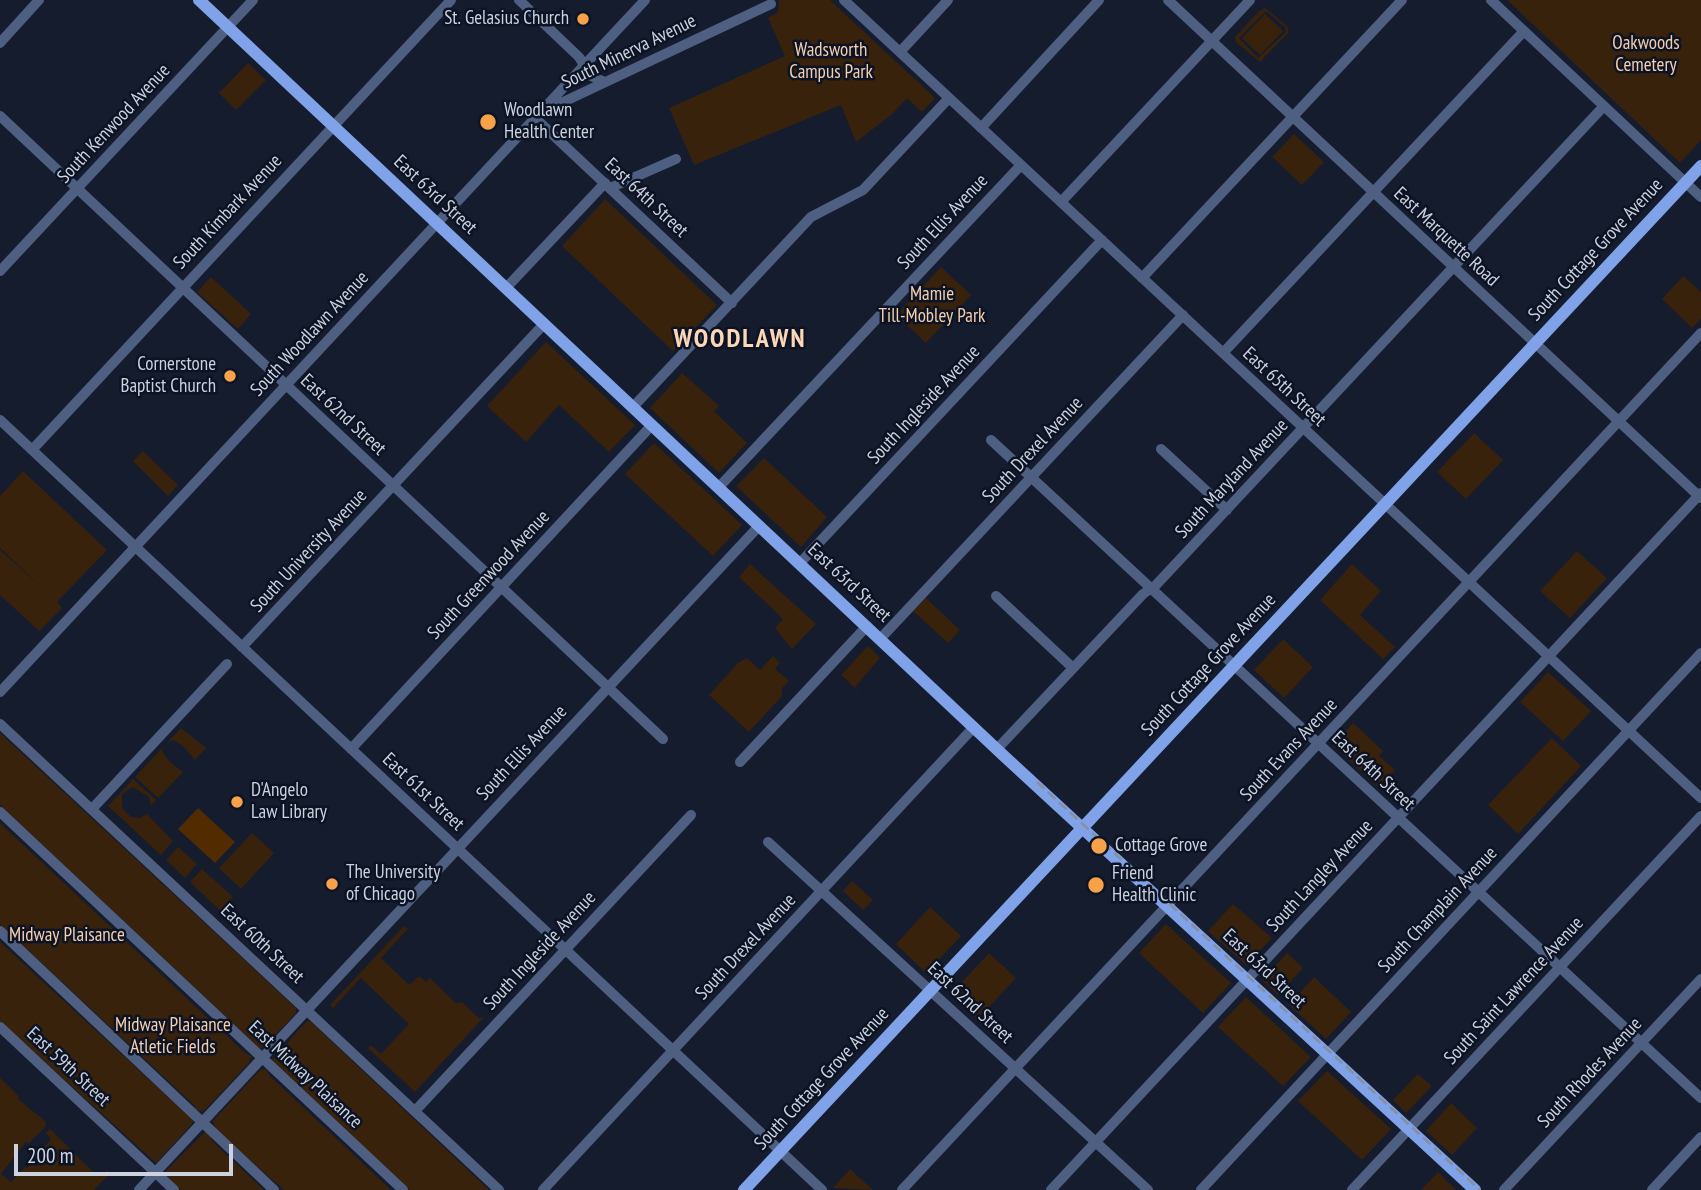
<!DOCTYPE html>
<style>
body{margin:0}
#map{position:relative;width:1701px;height:1190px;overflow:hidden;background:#141c2e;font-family:"PT Sans Narrow",sans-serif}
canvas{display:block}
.scale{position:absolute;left:14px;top:1144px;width:219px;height:32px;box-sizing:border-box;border:4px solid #ccd2de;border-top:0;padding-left:9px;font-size:21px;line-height:24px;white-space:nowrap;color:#ccd2de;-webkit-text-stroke:5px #0b1324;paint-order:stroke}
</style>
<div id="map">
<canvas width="1701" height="1190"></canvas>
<div class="scale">200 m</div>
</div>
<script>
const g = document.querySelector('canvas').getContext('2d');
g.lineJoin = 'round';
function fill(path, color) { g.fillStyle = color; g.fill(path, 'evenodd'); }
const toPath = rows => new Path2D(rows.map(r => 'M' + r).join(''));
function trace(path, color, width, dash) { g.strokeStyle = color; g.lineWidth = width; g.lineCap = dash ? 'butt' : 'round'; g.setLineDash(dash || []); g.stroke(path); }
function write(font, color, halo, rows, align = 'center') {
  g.font = font + ' "PT Sans Narrow",sans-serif'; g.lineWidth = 5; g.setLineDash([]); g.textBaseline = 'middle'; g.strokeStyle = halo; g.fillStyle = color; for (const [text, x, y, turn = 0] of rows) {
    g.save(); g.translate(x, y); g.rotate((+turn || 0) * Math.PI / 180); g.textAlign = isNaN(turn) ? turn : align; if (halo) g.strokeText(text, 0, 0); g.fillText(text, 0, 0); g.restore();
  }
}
fill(toPath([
 [779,0,830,0,935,98,922,112,907,98,891,115,856,142,841,105,694,165,669,108,785,56,768,18,778,12],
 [1507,0,1701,0,1701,140,1680,163],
 [1265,8,1287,26,1289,32,1260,62,1237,43,1235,37,1259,11],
 [1266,11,1285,27,1286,32,1258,58,1239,38],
 [1265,14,1283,31,1260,55,1242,38],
 [248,63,266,80,236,110,219,93],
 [1294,134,1324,162,1302,185,1272,157],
 [605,199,717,305,673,351,562,246],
 [941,267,971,295,926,343,896,315],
 [1683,276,1701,292,1701,319,1692,328,1662,299],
 [211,277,251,314,238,329,197,292],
 [546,342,635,425,609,452,559,405,526,442,487,406],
 [682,373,719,406,714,411,747,443,719,473,650,408],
 [1474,433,1503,460,1466,499,1437,472],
 [654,443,742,525,713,556,625,474],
 [143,451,178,485,168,496,133,461],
 [764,458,827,517,801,547,736,486],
 [23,471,107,550,57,602,62,608,39,631,0,595,0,550,45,590,0,548,0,496],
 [1577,551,1607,578,1570,618,1540,591],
 [750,564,816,624,792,649,775,628,783,619,739,577],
 [1352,564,1381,591,1360,615,1395,647,1383,659,1320,600],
 [926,598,960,630,948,643,913,611],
 [1283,639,1313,667,1284,698,1254,670],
 [868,646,880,658,855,687,862,695,841,675],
 [773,656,780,663,775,669,789,681,782,688,782,696,749,732,709,695,738,663,747,658,760,670],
 [1548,672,1591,711,1563,741,1520,702],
 [1353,723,1383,751,1379,756,1395,770,1378,787,1333,745],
 [181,728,206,748,195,760,182,745,173,740,167,743],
 [0,733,296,1008,296,1013,262,1049,253,1045,254,1043,0,805],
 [1552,738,1581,766,1518,834,1488,805],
 [164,746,162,751,169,761,183,772,158,798,135,777],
 [133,779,156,800,151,806,149,797,133,787,122,794,122,808,131,817,140,818,147,814,173,841,161,855,108,806],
 [0,823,245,1053,252,1056,248,1064,203,1112,194,1109,195,1106,0,924],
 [252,833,274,853,241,889,219,868],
 [178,847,197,864,185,878,166,860],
 [202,869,233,897,223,907,232,916,231,921,190,882],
 [852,881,873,900,863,910,843,891],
 [1233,904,1272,938,1246,965,1208,931],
 [930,907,961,936,926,973,896,944],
 [1166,924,1231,983,1203,1013,1139,953],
 [404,926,408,929,381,958,409,985,419,976,426,982,430,978,456,1003,462,1002,479,1018,484,1017,415,1092,368,1048,371,1045,381,1054,409,1024,361,978,333,1008,330,1005],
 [0,942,193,1120,192,1124,156,1163,0,1021],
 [989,953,1016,978,977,1020,950,995],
 [1287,953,1303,968,1278,995,1262,980],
 [1314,977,1351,1012,1326,1039,1289,1005],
 [1246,997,1311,1057,1283,1086,1218,1027],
 [307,1021,311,1022,489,1190,410,1190,271,1061],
 [266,1069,270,1076,391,1190,284,1190,216,1130,213,1121,260,1070],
 [1327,1071,1391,1129,1362,1160,1298,1101],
 [1418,1074,1432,1086,1406,1113,1393,1100],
 [0,1078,19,1096,18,1099,45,1121,46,1126,28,1144,26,1142,1,1174,11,1182,25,1167,27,1168,51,1139,46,1133,50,1129,94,1173,103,1174,107,1170,110,1173,94,1190,0,1190],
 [1451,1103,1477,1128,1452,1155,1426,1131],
 [205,1132,211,1136,211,1140,264,1190,181,1190,166,1176,166,1171],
 [850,1169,873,1190,833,1188],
 [1438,1172,1456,1190,1421,1190]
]), '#39220c');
fill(toPath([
 [198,808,235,842,215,863,178,829]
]), '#522c00');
trace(toPath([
 [519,0,579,57,591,76,605,82],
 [844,0,1701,798],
 [1168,0,1701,498],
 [1491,0,1701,197],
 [0,43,39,0],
 [900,52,948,0],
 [542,112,771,4],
 [0,116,663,739],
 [535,118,732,303],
 [981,128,1099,0],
 [610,188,676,159],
 [1061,202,1250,0],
 [0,271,253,0],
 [1142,278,1402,0],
 [506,288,605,183],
 [1223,353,1524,31],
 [633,407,811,217,863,190,949,98],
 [0,420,822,1190],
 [991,440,1701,1098],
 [1161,449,1227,510],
 [32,450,451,0],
 [719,487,1021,165],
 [800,563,1102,240],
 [996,596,1073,668],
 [880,639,1183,315],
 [242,647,544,324],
 [0,692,645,0],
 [0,724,499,1190],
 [351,749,652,425],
 [997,749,1143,594,1156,585,1604,106],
 [740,762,867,626],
 [92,809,227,664],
 [0,812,403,1190],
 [768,842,1148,1190],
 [0,931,274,1190],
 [0,1027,174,1190],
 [415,1111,691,815],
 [139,1190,759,526],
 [543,1190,974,727],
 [902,1190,1701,333],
 [1051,1190,1701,493],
 [1201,1190,1701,653],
 [1352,1190,1701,816],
 [1504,1190,1701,979],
 [1652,1190,1701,1137]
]), '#4e5f81', 10);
trace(toPath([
 [199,0,1004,756,1475,1190],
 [744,1190,1701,166]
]), '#7fa2e8', 12);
trace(toPath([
 [1037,782,1480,1190]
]), '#888f9d', 2.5, [10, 5]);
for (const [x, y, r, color] of [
 [583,19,7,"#f7a149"],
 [488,122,9,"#f7a149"],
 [230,376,7,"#f7a149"],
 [237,802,7,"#f7a149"],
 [1099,846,9,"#f7a149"],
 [332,884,7,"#f7a149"],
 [1096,885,9,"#f7a149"]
]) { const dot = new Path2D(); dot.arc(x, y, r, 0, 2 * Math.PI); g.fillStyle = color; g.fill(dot); trace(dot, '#0b1324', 2.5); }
write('19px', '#ccd2de', '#0b1324', [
 ["St. Gelasius Church",569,19,"right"],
 ["Woodlawn",504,111],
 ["Health Center",504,133],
 ["Cornerstone",216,365,"right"],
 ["Baptist Church",216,387,"right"],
 ["D'Angelo",251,791],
 ["Law Library",251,813],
 ["Cottage Grove",1115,846],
 ["The University",346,873],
 ["of Chicago",346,895],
 ["Friend",1112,874],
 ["Health Clinic",1112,896]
], 'left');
write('19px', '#f6cfad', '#0b1324', [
 ["Oakwoods",1646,44],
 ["Cemetery",1646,66],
 ["Wadsworth",831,51],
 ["Campus Park",831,73],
 ["Mamie",932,295],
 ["Till-Mobley Park",932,317],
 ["Midway Plaisance",67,936],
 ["Midway Plaisance",173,1026],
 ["Atletic Fields",173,1048]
]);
write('19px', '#ccd2de', '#0b1324', [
 ["South Minerva Avenue",629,52,-26],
 ["South Kenwood Avenue",114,124,-47],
 ["East 63rd Street",435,195,43],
 ["East 64th Street",646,198,43],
 ["South Kimbark Avenue",228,212,-47],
 ["South Ellis Avenue",943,222,-47],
 ["East Marquette Road",1446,237,43],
 ["South Cottage Grove Avenue",1596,250,-47],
 ["South Woodlawn Avenue",310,334,-47],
 ["East 65th Street",1284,387,43],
 ["South Ingleside Avenue",924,405,-47],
 ["East 62nd Street",343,415,43],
 ["South Drexel Avenue",1033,450,-47],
 ["South Maryland Avenue",1232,479,-47],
 ["South University Avenue",309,551,-47],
 ["South Greenwood Avenue",489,575,-47],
 ["East 63rd Street",849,583,43],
 ["South Cottage Grove Avenue",1209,665,-47],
 ["South Evans Avenue",1289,750,-47],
 ["South Ellis Avenue",522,753,-47],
 ["East 64th Street",1373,771,43],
 ["East 61st Street",423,792,43],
 ["South Langley Avenue",1320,876,-47],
 ["South Champlain Avenue",1438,910,-47],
 ["East 60th Street",262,944,43],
 ["South Drexel Avenue",746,947,-47],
 ["South Ingleside Avenue",540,951,-47],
 ["East 63rd Street",1264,969,43],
 ["South Saint Lawrence Avenue",1514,991,-47],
 ["East 62nd Street",970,1003,43],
 ["East 59th Street",68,1067,43],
 ["South Rhodes Avenue",1590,1073,-47],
 ["East Midway Plaisance",305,1075,43],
 ["South Cottage Grove Avenue",822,1079,-47]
]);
g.letterSpacing = '2px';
write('bold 26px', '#fcd7b6', '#0b1324', [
 ["WOODLAWN",740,340]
]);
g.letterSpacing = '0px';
</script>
